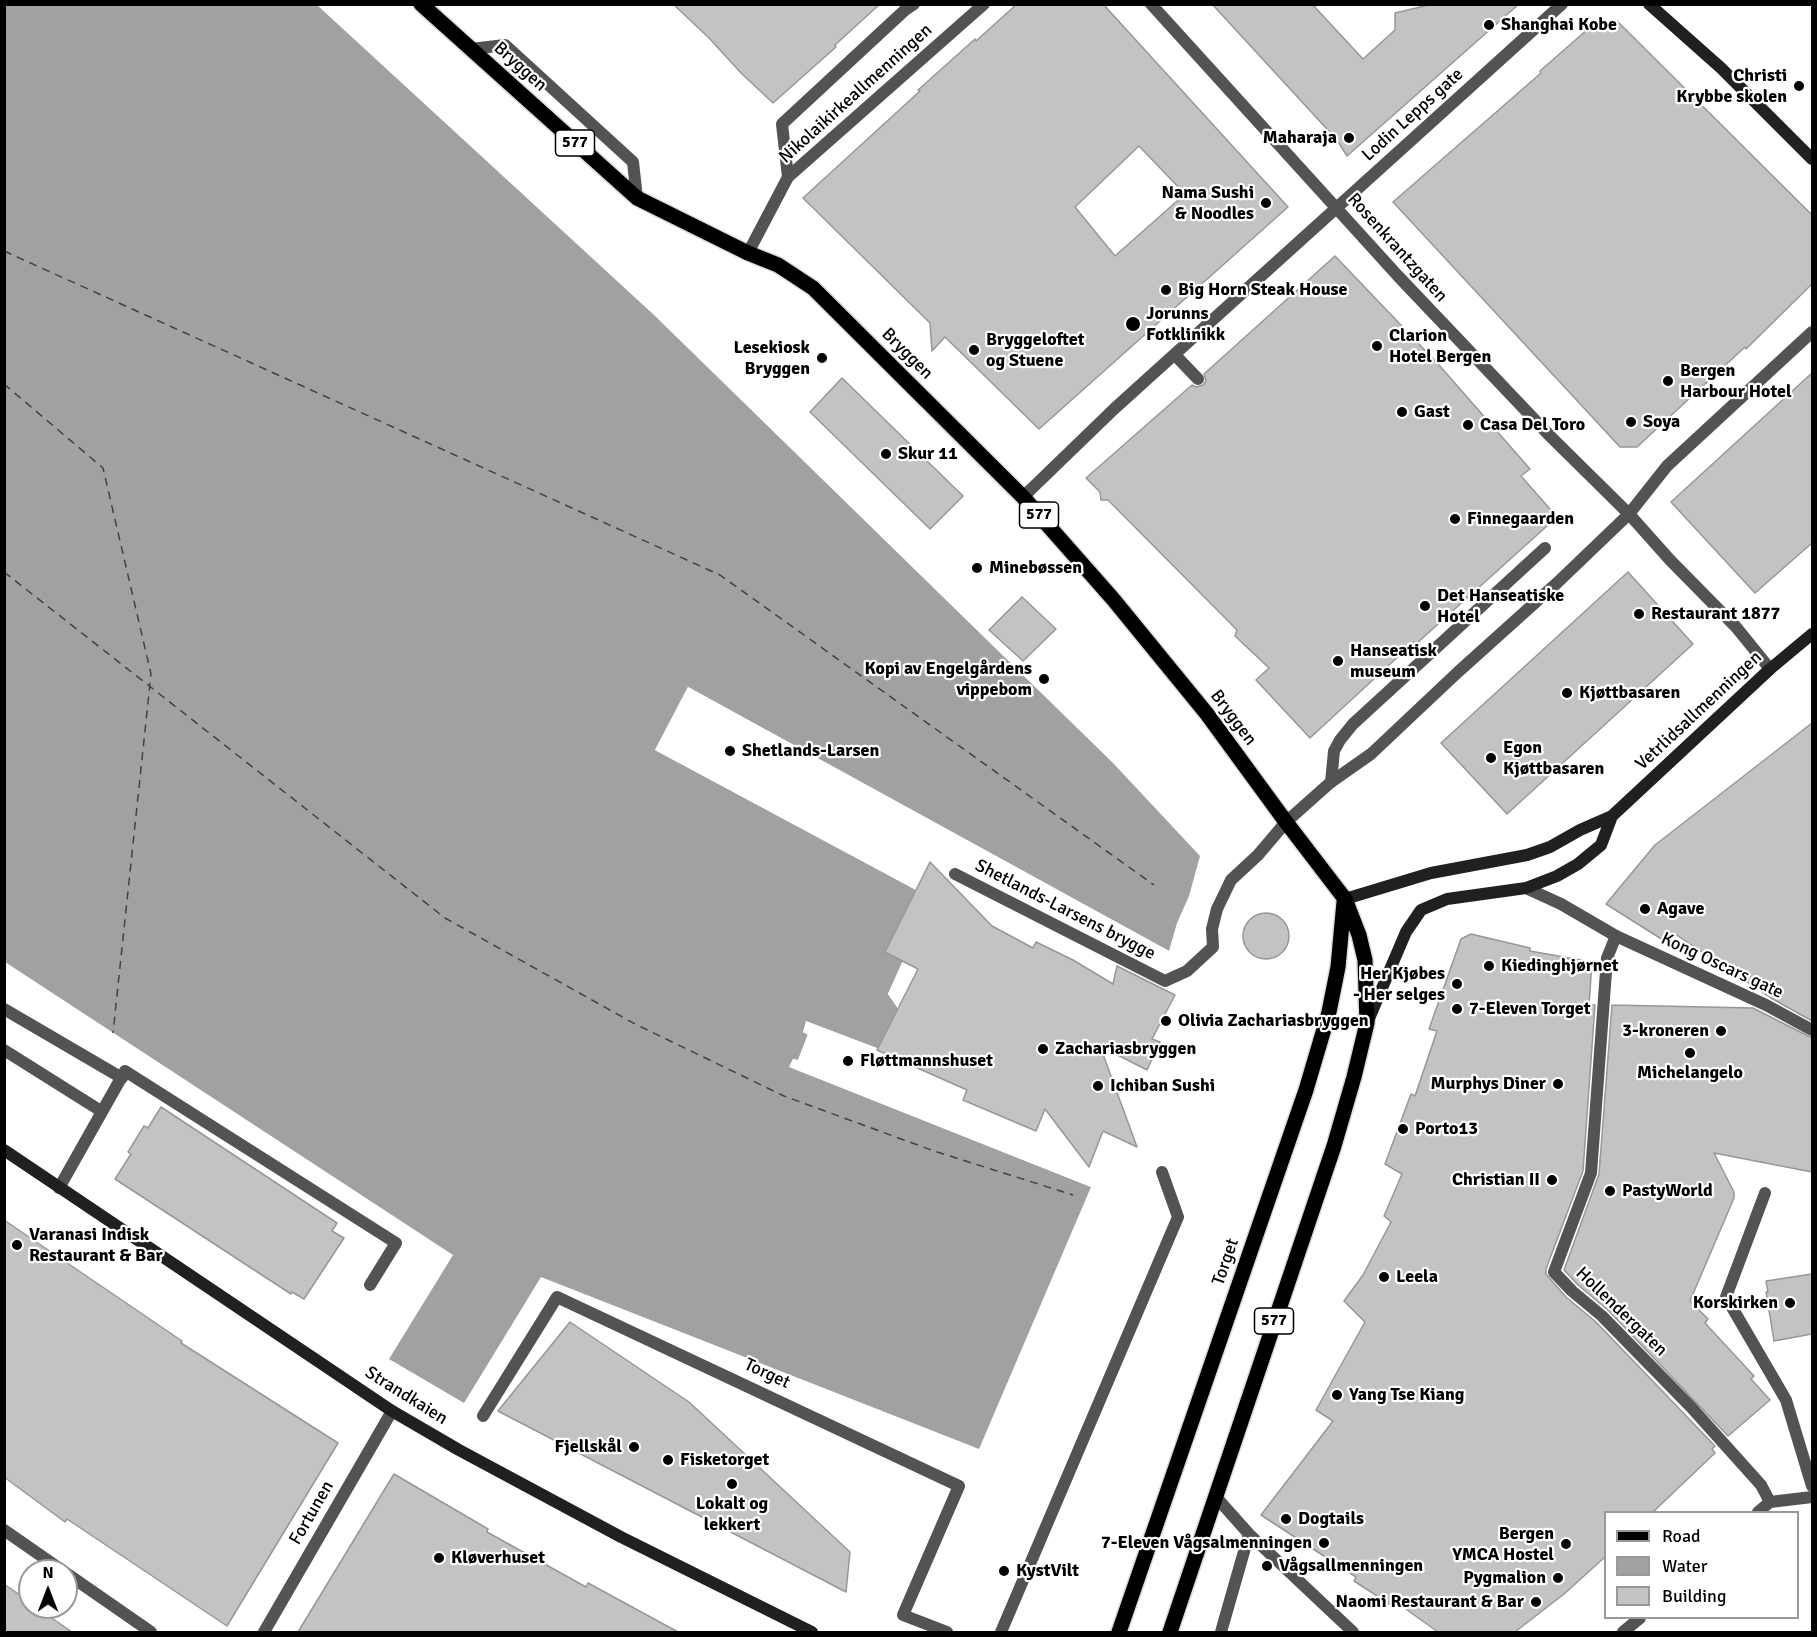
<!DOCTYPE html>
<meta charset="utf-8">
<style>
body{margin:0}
#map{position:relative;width:1817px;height:1637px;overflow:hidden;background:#fff;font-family:Signika,sans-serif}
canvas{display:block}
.frame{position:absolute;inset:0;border:6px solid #000;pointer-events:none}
.legend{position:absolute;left:1604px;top:1511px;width:195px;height:108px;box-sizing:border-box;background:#fff;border:2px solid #999;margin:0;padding:8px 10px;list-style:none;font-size:18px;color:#000}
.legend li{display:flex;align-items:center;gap:12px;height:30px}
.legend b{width:30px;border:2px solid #999}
.north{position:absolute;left:18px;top:1559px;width:60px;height:60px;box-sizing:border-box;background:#fff;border:2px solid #999;border-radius:50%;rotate:0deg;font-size:16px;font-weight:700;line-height:24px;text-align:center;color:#000}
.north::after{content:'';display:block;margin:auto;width:21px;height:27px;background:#000;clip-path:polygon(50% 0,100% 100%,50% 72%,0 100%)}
</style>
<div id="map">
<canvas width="1817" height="1637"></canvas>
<div class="frame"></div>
<ul class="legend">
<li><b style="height:8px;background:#000"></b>Road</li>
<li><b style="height:16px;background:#a1a1a1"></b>Water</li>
<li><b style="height:16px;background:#c3c3c3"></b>Building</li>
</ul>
<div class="north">N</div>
</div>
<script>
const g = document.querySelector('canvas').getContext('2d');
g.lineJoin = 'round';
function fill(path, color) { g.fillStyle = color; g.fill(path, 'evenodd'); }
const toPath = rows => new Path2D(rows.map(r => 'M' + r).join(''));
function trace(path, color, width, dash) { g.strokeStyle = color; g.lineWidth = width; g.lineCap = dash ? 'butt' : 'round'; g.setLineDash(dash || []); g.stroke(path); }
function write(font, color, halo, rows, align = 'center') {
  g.font = font + ' Signika,sans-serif'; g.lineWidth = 4.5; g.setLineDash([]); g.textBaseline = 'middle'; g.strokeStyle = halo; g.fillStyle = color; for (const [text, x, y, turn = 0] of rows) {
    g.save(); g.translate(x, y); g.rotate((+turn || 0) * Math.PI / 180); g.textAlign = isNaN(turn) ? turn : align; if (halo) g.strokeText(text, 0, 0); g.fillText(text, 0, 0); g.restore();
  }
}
fill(toPath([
 [4,5,317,5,654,315,1113,763,1200,856,1189,896,1177,923,1169,951,688,687,655,750,931,898,888,994,904,1017,890,1053,807,1022,803,1032,808,1034,798,1060,793,1059,790,1067,1091,1187,979,1449,541,1277,464,1403,389,1359,453,1255,5,962]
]), '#a1a1a1');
fill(toPath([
 [688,687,1169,951,1168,953,689,691,659,749,933,895,934,899,892,994,907,1015,892,1055,889,1056,808,1025,807,1031,810,1032,811,1035,800,1062,794,1062,793,1065,1090,1184,1091,1187,789,1067,793,1059,798,1060,808,1035,803,1032,806,1021,890,1053,904,1017,888,994,931,898,655,750]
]), '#fff');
trace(toPath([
 [4,251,720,575,1154,885],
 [4,384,103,468,151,674,113,1033],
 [4,572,445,918,635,1024,784,1096,934,1151,1073,1195]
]), '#424242', 1.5, [8, 6]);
const building = toPath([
 [673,4,880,4,835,45,836,47,773,103,741,73,709,38,673,4],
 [1017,4,1103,4,1288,207,1039,429,945,337,932,351,930,323,803,198,920,91,918,90,975,39,976,41,1017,4],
 [1139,146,1185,194,1115,256,1075,207,1139,146],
 [1212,4,1312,4,1363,59,1395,30,1395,13,1433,4,1519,4,1347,156,1337,140,1212,4],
 [1597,21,1617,21,1812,215,1812,284,1746,349,1745,347,1637,447,1620,447,1393,202,1541,73,1540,71,1597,21],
 [1335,256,1439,365,1530,469,1521,476,1557,517,1416,644,1414,642,1310,738,1256,680,1269,668,1235,636,1237,630,1108,500,1101,500,1100,492,1086,478,1192,385,1196,387,1203,385,1206,381,1204,374,1335,256],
 [1812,373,1812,543,1755,593,1671,502,1812,373],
 [842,378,963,496,930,529,810,412,842,378],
 [1628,572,1693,644,1507,814,1441,743,1628,572],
 [1022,597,1056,629,1023,661,989,630,1022,597],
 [1812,723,1812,1021,1771,998,1672,932,1663,940,1606,904,1655,845,1812,723],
 [930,862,992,926,1033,948,1036,942,1073,960,1113,984,1117,966,1175,995,1152,1039,1160,1042,1147,1070,1100,1046,1137,1147,1103,1131,1089,1167,1045,1109,1036,1131,963,1100,967,1090,877,1050,918,969,885,952,930,862],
 '1243 936a23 23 0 1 1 46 0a23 23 0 1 1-46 0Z',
 [1471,934,1530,948,1530,951,1592,962,1589,1005,1595,1005,1583,1171,1546,1269,1546,1274,1566,1297,1596,1322,1715,1446,1712,1449,1715,1453,1653,1512,1605,1512,1605,1557,1564,1594,1515,1632,1438,1632,1393,1600,1391,1605,1354,1581,1356,1577,1261,1515,1333,1421,1316,1410,1365,1322,1344,1301,1363,1275,1391,1222,1384,1216,1402,1174,1385,1164,1411,1094,1415,1096,1437,1031,1429,1029,1461,939,1471,934],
 [1612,1005,1753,1008,1812,1038,1812,1172,1714,1153,1734,1192,1734,1198,1690,1301,1708,1319,1705,1323,1754,1376,1751,1379,1770,1400,1728,1436,1608,1310,1578,1285,1564,1270,1599,1174,1612,1005],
 [161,1107,337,1223,332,1231,344,1238,304,1299,292,1292,291,1294,115,1179,131,1154,128,1152,144,1126,148,1128,161,1107],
 [4,1220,182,1341,181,1343,338,1443,227,1626,67,1519,65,1522,4,1477,4,1220],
 [1812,1274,1812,1334,1774,1341,1766,1292,1768,1292,1766,1281,1812,1274],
 [570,1322,689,1402,850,1552,846,1592,498,1411,570,1322],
 [394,1474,488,1529,487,1532,586,1587,588,1583,678,1632,298,1632,394,1474],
 [4,1584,30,1602,30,1607,36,1607,72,1632,4,1632,4,1584]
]);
fill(building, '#c3c3c3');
trace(building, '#979797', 1.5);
const primary = toPath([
 [421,4,637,198,748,253,778,265,813,288,1023,497,1113,599,1207,714,1286,822,1345,899,1359,935,1365,960,1367,1023,1354,1077,1334,1146,1170,1632],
 [1119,1632,1306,1090,1329,1012,1338,967,1344,902]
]);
trace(primary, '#dbdbdb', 18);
trace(toPath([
 [471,49,505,45,633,162,637,198],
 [788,177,782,124,905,10,914,4],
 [1175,355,1198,379],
 [1331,782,1334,751,1340,740,1353,724,1545,548],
 [955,874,1165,981,1187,971,1213,947,1212,929,1217,909,1231,880,1258,855,1286,822],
 [4,1009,122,1078],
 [4,1050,101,1111],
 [59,1188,125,1071,396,1243,370,1285],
 [1765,1193,1726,1297,1786,1400,1812,1486]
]), '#535353', 12);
trace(toPath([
 [1616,936,1607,958,1591,1173,1554,1272,1572,1291,1602,1316,1691,1407,1761,1485,1770,1502],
 [483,1416,557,1297,959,1486,903,1615,947,1632],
 [1216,1497,1249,1534,1353,1632],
 [1001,1632,1178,1217,1162,1172],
 [1221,1632,1249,1534]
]), '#535353', 12);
trace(toPath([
 [1151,4,1398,276,1551,437,1629,514,1670,560,1736,627,1770,669],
 [748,253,788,177,984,4],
 [1023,497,1114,409,1562,4],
 [1286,822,1331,782,1371,754,1458,672,1557,583,1629,514,1667,466,1812,332],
 [1758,1512,1770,1502,1812,1497],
 [264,1632,392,1411],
 [1623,1632,1640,1618]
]), '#535353', 12);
trace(toPath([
 [1526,888,1561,904,1616,936,1766,1005,1812,1030],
 [4,1530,63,1571],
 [66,1573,151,1632]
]), '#535353', 12);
trace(toPath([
 [1649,4,1721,68,1812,159],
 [1345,899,1431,873,1527,855,1550,847,1580,830,1612,816,1770,669,1812,634],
 [1368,1021,1406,932,1421,910,1447,899,1526,888,1557,876,1578,864,1601,845,1612,816],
 [4,1150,392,1411,459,1450,621,1537,812,1632]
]), '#202020', 12);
trace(primary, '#000', 15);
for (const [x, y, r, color] of [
 [1489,25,6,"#000"],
 [1799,86,6,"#000"],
 [1349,138,6,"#000"],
 [1266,203,6,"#000"],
 [1166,290,6,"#000"],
 [1133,324,8,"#000"],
 [1377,346,6,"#000"],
 [974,350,6,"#000"],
 [822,358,6,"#000"],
 [1668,381,6,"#000"],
 [1402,412,6,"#000"],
 [1631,422,6,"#000"],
 [1468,425,6,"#000"],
 [886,454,6,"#000"],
 [1455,519,6,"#000"],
 [977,568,6,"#000"],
 [1425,606,6,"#000"],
 [1639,614,6,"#000"],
 [1338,661,6,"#000"],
 [1044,679,6,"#000"],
 [1567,693,6,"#000"],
 [730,751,6,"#000"],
 [1491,758,6,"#000"],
 [1645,909,6,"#000"],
 [1489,966,6,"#000"],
 [1457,984,6,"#000"],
 [1457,1009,6,"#000"],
 [1166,1021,6,"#000"],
 [1721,1031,6,"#000"],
 [1043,1049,6,"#000"],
 [1690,1053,6,"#000"],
 [848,1061,6,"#000"],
 [1558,1084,6,"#000"],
 [1098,1086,6,"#000"],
 [1403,1129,6,"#000"],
 [1552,1180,6,"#000"],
 [1610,1191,6,"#000"],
 [17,1245,6,"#000"],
 [1384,1277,6,"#000"],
 [1790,1303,6,"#000"],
 [1337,1395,6,"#000"],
 [634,1447,6,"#000"],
 [668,1460,6,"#000"],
 [732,1484,6,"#000"],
 [1286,1519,6,"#000"],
 [1324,1543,6,"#000"],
 [1566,1544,6,"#000"],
 [439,1558,6,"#000"],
 [1267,1566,6,"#000"],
 [1004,1571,6,"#000"],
 [1558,1578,6,"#000"],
 [1536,1602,6,"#000"]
]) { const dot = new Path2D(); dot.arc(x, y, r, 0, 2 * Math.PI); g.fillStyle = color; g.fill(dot); trace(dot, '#fff', 2); }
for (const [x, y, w] of [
 [575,143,39],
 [1039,515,39],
 [1274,1321,39]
]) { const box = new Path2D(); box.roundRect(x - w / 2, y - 13, w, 26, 4.5); g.fillStyle = '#fff'; g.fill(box); trace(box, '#000', 1.5); }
write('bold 16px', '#000', null, [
 ["577",575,143],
 ["577",1039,515],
 ["577",1274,1321]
]);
write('bold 18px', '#000', '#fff', [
 ["Shanghai Kobe",1501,25],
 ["Christi",1787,76,"right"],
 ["Krybbe skolen",1787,97,"right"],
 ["Maharaja",1337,138,"right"],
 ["Nama Sushi",1254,193,"right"],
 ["& Noodles",1254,214,"right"],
 ["Big Horn Steak House",1178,290],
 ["Jorunns",1146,314],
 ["Fotklinikk",1146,335],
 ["Clarion",1389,336],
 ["Hotel Bergen",1389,357],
 ["Bryggeloftet",986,340],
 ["og Stuene",986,361],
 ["Lesekiosk",810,348,"right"],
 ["Bryggen",810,369,"right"],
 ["Bergen",1680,371],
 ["Harbour Hotel",1680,392],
 ["Gast",1414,412],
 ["Soya",1643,422],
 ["Casa Del Toro",1480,425],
 ["Skur 11",898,454],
 ["Finnegaarden",1467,519],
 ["Minebøssen",989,568],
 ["Det Hanseatiske",1437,596],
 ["Hotel",1437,617],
 ["Restaurant 1877",1651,614],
 ["Hanseatisk",1350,651],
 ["museum",1350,672],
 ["Kopi av Engelgårdens",1032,669,"right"],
 ["vippebom",1032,690,"right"],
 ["Kjøttbasaren",1579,693],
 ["Egon",1503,748],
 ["Kjøttbasaren",1503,769],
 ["Shetlands-Larsen",742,751],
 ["Agave",1657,909],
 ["Kiedinghjørnet",1501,966],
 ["Her Kjøbes",1445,974,"right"],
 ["- Her selges",1445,995,"right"],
 ["7-Eleven Torget",1469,1009],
 ["Olivia Zachariasbryggen",1178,1021],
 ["3-kroneren",1709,1031,"right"],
 ["Zachariasbryggen",1055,1049],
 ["Fløttmannshuset",860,1061],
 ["Michelangelo",1690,1073,"center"],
 ["Murphys Diner",1546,1084,"right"],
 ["Ichiban Sushi",1110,1086],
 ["Porto13",1415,1129],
 ["Christian II",1540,1180,"right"],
 ["PastyWorld",1622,1191],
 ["Varanasi Indisk",29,1235],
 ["Restaurant & Bar",29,1256],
 ["Leela",1396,1277],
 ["Korskirken",1778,1303,"right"],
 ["Yang Tse Kiang",1349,1395],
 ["Fjellskål",622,1447,"right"],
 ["Fisketorget",680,1460],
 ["Lokalt og",732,1504,"center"],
 ["lekkert",732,1525,"center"],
 ["Dogtails",1298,1519],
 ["Bergen",1554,1534,"right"],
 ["YMCA Hostel",1554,1555,"right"],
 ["7-Eleven Vågsalmenningen",1312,1543,"right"],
 ["Kløverhuset",451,1558],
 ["Vågsallmenningen",1279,1566],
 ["KystVilt",1016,1571],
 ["Pygmalion",1546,1578,"right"],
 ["Naomi Restaurant & Bar",1524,1602,"right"]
], 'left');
write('18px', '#000', '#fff', [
 ["Bryggen",520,67,42],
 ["Nikolaikirkeallmenningen",856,94,-42],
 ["Lodin Lepps gate",1413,115,-42],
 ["Rosenkrantzgaten",1397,248,48],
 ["Bryggen",907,354,45],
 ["Vetrlidsallmenningen",1699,711,-43],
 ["Bryggen",1233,718,53],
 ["Shetlands-Larsens brygge",1065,910,27],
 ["Kong Oscars gate",1722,966,25],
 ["Torget",1226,1262,-71],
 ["Hollendergaten",1621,1312,44],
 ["Torget",767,1374,25],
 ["Strandkaien",406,1396,32],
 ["Fortunen",312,1513,-60]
]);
</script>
